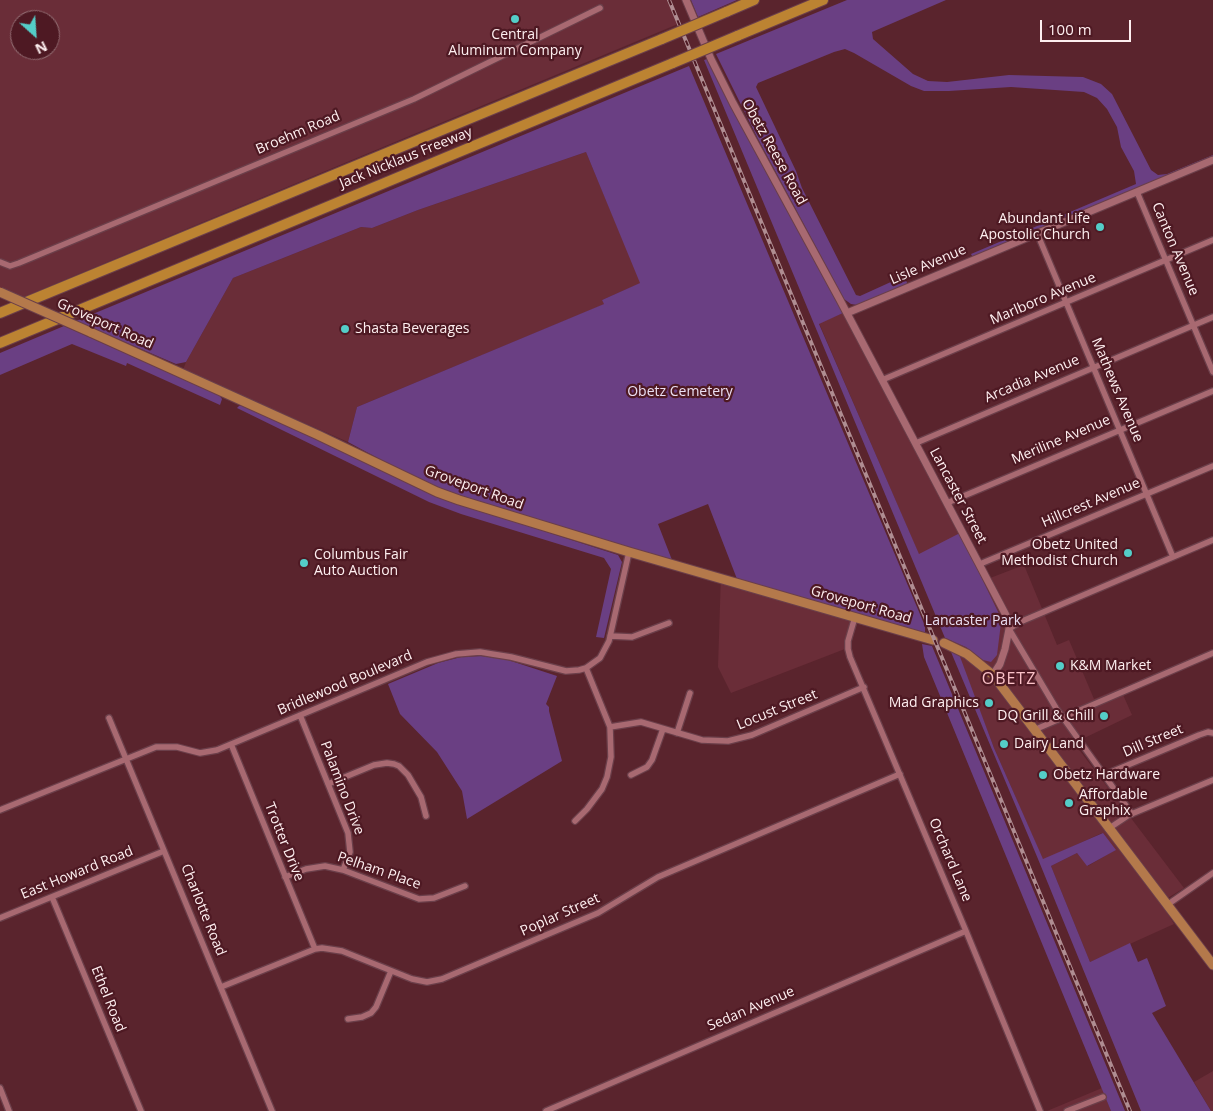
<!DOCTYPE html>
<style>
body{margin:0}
#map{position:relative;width:1213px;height:1111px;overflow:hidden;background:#5a242d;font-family:"Open Sans",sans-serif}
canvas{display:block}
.north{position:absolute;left:10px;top:10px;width:50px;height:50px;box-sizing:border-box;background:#4e1923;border:1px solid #946f75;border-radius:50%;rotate:154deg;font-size:14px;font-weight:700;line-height:20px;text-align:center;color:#feeff0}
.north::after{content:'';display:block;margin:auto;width:18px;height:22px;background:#54cdc8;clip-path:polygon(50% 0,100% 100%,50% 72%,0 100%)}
.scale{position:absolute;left:1040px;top:20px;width:91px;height:22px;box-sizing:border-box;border:2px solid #feeff0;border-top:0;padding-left:6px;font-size:15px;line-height:18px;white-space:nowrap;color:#feeff0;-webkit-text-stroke:4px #4e1923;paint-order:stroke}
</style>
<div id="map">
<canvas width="1213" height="1111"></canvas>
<div class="north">N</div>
<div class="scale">100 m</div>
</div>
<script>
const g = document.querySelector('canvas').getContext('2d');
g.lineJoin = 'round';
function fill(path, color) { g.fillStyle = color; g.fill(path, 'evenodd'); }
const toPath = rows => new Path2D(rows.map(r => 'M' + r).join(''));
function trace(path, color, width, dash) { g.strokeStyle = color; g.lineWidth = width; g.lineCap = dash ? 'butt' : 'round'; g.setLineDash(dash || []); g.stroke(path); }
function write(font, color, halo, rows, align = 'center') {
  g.font = font + ' "Open Sans",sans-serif'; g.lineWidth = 4.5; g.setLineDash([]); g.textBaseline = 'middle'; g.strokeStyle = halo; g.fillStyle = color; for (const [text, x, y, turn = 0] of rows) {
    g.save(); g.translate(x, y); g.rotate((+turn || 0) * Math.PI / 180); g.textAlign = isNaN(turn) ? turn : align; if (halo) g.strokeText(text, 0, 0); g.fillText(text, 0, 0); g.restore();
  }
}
fill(toPath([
 [0,0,667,0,678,24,21,298,0,288],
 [20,20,50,20,50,50,20,50],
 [586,152,641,283,602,300,605,304,357,407,348,442,183,370,186,362,233,278,361,227,372,228,418,210],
 [843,313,985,580,1024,565,1057,645,1069,640,1094,699,1120,688,1132,715,1074,743,1184,888,1166,899,1166,911,1174,924,1090,962,1051,866,1077,853,1088,866,1115,850,1102,833,1043,860,994,748,919,555,819,323],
 [721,574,860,614,850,647,731,693,718,667],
 [1213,1071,1213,1111,1211,1111,1194,1082],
 [1102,1088,1111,1111,1047,1111]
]), '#6a2d38');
fill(toPath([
 [691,0,737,0,698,17],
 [847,0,946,0,872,32,873,39,913,74,928,81,947,82,1009,75,1083,77,1101,84,1112,94,1151,170,1158,175,1167,174,1213,155,1213,158,973,258,971,254,1136,184,1134,171,1121,147,1117,127,1107,109,1097,98,1084,92,1011,87,949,91,924,91,911,86,854,53,845,49,834,52,758,83,756,87,796,171,802,188,856,295,860,296,904,276,908,285,866,302,857,305,851,304,844,299,757,137,716,54],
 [707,59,718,82,843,313,819,324,919,554,960,533,1000,616,1001,623,997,655,991,662,983,660,966,647,945,638,704,60],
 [689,66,925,626,925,633,737,579,708,504,658,524,672,560,463,498,413,477,348,442,357,407,604,304,602,300,640,283,586,152,418,210,372,228,361,227,233,278,186,362,176,364,76,321],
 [64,326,219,395,222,399,220,405,127,363,126,366,72,344,0,375,0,353],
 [239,406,244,406,454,502,618,555,622,562,604,638,596,637,611,569,604,558,461,514,429,502,237,408],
 [922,644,932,646,1125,1111,1111,1111,924,657],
 [951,652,959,654,994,748,1043,859,1103,833,1116,850,1087,866,1077,853,1051,866,1090,962,1130,943,1138,962,1147,958,1166,1006,1152,1013,1211,1111,1141,1111,1038,859],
 [481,656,505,659,557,676,546,704,549,707,549,711,562,761,467,819,462,791,437,752,400,714,388,684,438,663,461,657]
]), '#6a3f83');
const minor = toPath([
 [1137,192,1213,372],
 [1037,233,1173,557],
 [0,262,10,266,19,263,414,99,600,8],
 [882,380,1213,240],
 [916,443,1213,317],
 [947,503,1213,391],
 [980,564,1213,466],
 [855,617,848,641,848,649,850,657,966,931,1040,1111],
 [610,636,632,637,669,623],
 [300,715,348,833,350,852,343,870],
 [109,718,272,1111],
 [610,727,641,722,702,740,728,741,752,735,864,687],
 [1034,730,1213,653],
 [677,733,690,693],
 [231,744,315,949],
 [631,775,647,767,652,760,663,729],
 [1104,775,1199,735,1208,732,1213,733],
 [328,784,374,765,387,763,394,764,399,766,408,775,421,797,426,816],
 [0,810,156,747,177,747,200,753,217,750,427,662,456,654,480,652,492,654,511,657,566,671,579,670,586,668,600,658,609,641,629,552],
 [1132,814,1056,708,1009,629,1020,622,1213,540],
 [575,821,587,809,602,789,607,777,611,757,610,727,586,668],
 [1108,829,1129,815,1213,780],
 [285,877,306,869,325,866,343,870,419,899,434,898,465,886],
 [52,897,141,1111],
 [1167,905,1213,873],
 [0,918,164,851],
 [221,987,315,949,322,948,342,951,412,979,427,982,442,979,598,913,658,877,900,774],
 [348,1019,362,1017,371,1013,376,1007,391,971],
 [0,1088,9,1111],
 [546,1111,966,931],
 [1067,1111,1103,1097]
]);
const tertiary = toPath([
 [686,0,711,59,733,103,840,300,1008,619,1009,629,1005,649,1000,664,993,675],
 [847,313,1213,160]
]);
const primary = toPath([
 [90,332,318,435,437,492,459,500,629,552,933,640],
 [944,643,967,654,993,675,1213,965]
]);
const motorway = toPath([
 [726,12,754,0],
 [737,36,823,0],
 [0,313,662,39],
 [0,343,673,63]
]);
trace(minor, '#6b3f4a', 8);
trace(tertiary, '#6b3f4a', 9);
trace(primary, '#6b3f4a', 11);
trace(motorway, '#6b3f4a', 12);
trace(minor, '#a86971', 5.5);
trace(tertiary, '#a86971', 7);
trace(primary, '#b4794b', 9);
trace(motorway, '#bc8332', 10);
const rail = toPath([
 [669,0,1130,1111]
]);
trace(rail, '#af8d92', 4);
trace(rail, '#4e1923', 2, [5.5]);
const primaryBridge = toPath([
 [0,292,90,332]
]);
const motorwayBridge = toPath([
 [662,39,726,12],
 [673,63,737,36]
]);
trace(primaryBridge, '#6b3f4a', 11, []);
trace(motorwayBridge, '#6b3f4a', 12, []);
trace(primaryBridge, '#b4794b', 9);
trace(motorwayBridge, '#bc8332', 10);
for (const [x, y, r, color] of [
 [515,19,5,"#54cdc8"],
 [1100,227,5,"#54cdc8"],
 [345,329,5,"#54cdc8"],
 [1128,553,5,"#54cdc8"],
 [304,563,5,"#54cdc8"],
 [1060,666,5,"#54cdc8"],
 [989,703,5,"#54cdc8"],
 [1104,716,5,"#54cdc8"],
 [1004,744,5,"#54cdc8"],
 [1043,775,5,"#54cdc8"],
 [1069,803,5,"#54cdc8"]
]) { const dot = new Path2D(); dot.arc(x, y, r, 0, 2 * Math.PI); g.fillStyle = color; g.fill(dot); trace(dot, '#4e1923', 2); }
write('14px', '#feeff0', '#4e1923', [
 ["Central",515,35,"center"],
 ["Aluminum Company",515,51,"center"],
 ["Abundant Life",1090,219,"right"],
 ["Apostolic Church",1090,235,"right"],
 ["Shasta Beverages",355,329],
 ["Obetz United",1118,545,"right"],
 ["Methodist Church",1118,561,"right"],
 ["Columbus Fair",314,555],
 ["Auto Auction",314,571],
 ["K&M Market",1070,666],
 ["Mad Graphics",979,703,"right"],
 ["DQ Grill & Chill",1094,716,"right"],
 ["Dairy Land",1014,744],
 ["Obetz Hardware",1053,775],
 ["Affordable",1079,795],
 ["Graphix",1079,811]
], 'left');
write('14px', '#feeff0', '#4e1923', [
 ["Broehm Road",298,133,-23],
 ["Obetz Reese Road",774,152,61],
 ["Jack Nicklaus Freeway",406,158,-22],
 ["Canton Avenue",1175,249,67],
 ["Lisle Avenue",928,265,-23],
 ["Marlboro Avenue",1043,299,-23],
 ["Groveport Road",105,324,24],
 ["Arcadia Avenue",1032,379,-23],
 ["Mathews Avenue",1117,390,67],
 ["Meriline Avenue",1061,440,-23],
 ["Groveport Road",474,488,20],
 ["Lancaster Street",958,496,62],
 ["Hillcrest Avenue",1091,503,-23],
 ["Groveport Road",861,605,16],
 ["Bridlewood Boulevard",345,683,-23],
 ["Locust Street",777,710,-22],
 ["Dill Street",1153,741,-23],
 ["Palamino Drive",342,788,69],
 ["Trotter Drive",284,842,68],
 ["Orchard Lane",950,860,67],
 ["Pelham Place",379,871,19],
 ["East Howard Road",77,873,-22],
 ["Charlotte Road",203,910,68],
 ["Poplar Street",560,915,-24],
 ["Ethel Road",108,999,68],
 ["Sedan Avenue",751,1009,-23]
]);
write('14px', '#ebdff3', '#4e1923', [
 ["Obetz Cemetery",680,392],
 ["Lancaster Park",973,621]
]);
g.letterSpacing = '1px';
write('16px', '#fac2c8', '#4e1923', [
 ["OBETZ",1009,679]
]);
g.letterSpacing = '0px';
</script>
